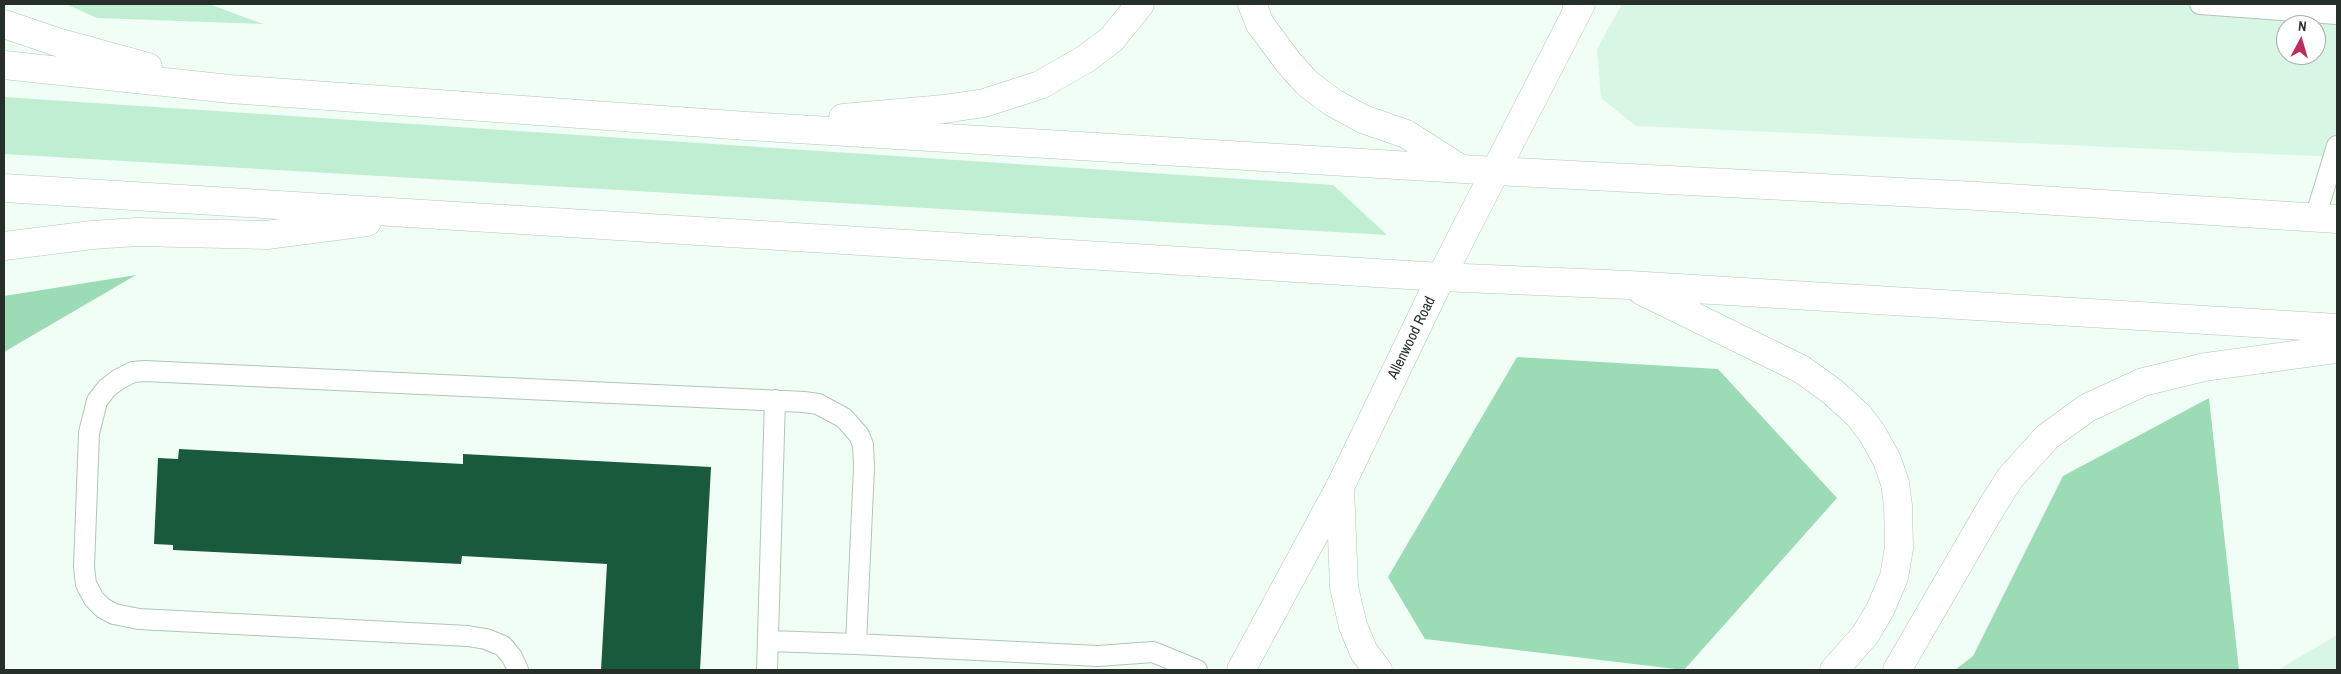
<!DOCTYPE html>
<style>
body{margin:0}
#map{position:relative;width:2341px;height:674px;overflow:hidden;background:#f1fef6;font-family:"Archivo Narrow",sans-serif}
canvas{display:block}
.frame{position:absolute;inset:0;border:5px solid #262f2a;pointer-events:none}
.north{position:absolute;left:2276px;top:15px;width:50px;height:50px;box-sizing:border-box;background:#fff;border:1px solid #a8acaa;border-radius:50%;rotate:6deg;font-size:14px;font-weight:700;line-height:20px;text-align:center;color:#262f2a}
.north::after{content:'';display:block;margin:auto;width:18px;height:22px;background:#bd2d57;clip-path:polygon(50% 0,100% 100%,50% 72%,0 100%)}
</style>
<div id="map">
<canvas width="2341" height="674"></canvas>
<div class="frame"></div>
<div class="north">N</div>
</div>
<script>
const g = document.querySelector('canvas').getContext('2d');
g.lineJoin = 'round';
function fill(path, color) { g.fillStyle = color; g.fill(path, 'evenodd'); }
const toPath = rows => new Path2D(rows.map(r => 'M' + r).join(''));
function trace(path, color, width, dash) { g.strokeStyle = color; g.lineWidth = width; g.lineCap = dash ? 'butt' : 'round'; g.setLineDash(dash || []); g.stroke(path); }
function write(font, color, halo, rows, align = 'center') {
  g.font = font + ' "Archivo Narrow",sans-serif'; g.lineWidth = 5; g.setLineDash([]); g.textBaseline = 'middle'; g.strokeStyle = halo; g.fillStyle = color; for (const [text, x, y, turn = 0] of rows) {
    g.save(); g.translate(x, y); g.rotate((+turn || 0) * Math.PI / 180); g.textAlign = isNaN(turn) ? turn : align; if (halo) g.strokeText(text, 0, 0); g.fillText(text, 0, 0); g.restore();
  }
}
fill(toPath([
 [1622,4,2337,4,2337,157,1636,126,1601,98,1597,49],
 [2286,25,2316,25,2316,55,2286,55],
 [2337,635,2337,670,2278,670]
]), '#d8f6e4');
fill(toPath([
 [66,4,209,4,263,24,97,18],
 [4,97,1333,185,1387,235,4,154]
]), '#bfeed2');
fill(toPath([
 [136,275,4,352,4,296],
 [1517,357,1718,369,1837,498,1684,670,1425,639,1388,577],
 [2209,398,2239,670,1955,670,1973,656,2063,476]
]), '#9bdcb7');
fill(toPath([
 [179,449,463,464,463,454,711,467,700,670,601,670,607,564,462,556,461,564,173,550,173,545,154,544,158,458,178,459]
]), '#195a3c');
const service = toPath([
 [2200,4,2337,14],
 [2315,218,2337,146],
 [768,641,856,644],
 [518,670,512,657,503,646,486,639,468,636,139,619,114,614,103,608,94,599,86,584,84,567,89,433,97,401,107,388,119,379,133,372,145,371,804,402,818,404,844,418,859,435,863,445,864,467,856,644,1098,656,1153,652,1197,670],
 [767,670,775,400]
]);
const tertiary = toPath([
 [1241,670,1340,487,1441,277,1581,4]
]);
const trunk = toPath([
 [1496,171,1977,196,2337,219],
 [1441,277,1629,285,2337,328],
 [1642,291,1801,369,1833,392,1859,416,1872,433,1887,460,1895,483,1898,506,1899,548,1894,577,1880,610,1865,635,1834,670],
 [1340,487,1344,587,1353,626,1364,652,1378,670],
 [1897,670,1991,508,2010,478,2047,437,2087,408,2143,382,2205,367,2337,349]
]);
const motorway = toPath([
 [1252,4,1260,24,1289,63,1307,83,1332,102,1363,119,1406,134,1458,167],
 [1576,13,1577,4],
 [4,24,57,42,148,67],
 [4,65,230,89,747,126,1496,171],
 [843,118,944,109,984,103,1040,85,1087,58,1112,39,1140,4],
 [4,188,1441,277],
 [4,246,92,235,137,232,267,235,367,222]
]);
trace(service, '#b0c6b9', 22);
trace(tertiary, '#b0c6b9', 29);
trace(trunk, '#b0c6b9', 29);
trace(motorway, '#b0c6b9', 29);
trace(service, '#fff', 20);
trace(tertiary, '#fff', 28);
trace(trunk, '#fff', 28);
trace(motorway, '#fff', 28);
write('15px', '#262f2a', '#fff', [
 ["Allenwood Road",1412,338,-64]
]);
</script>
